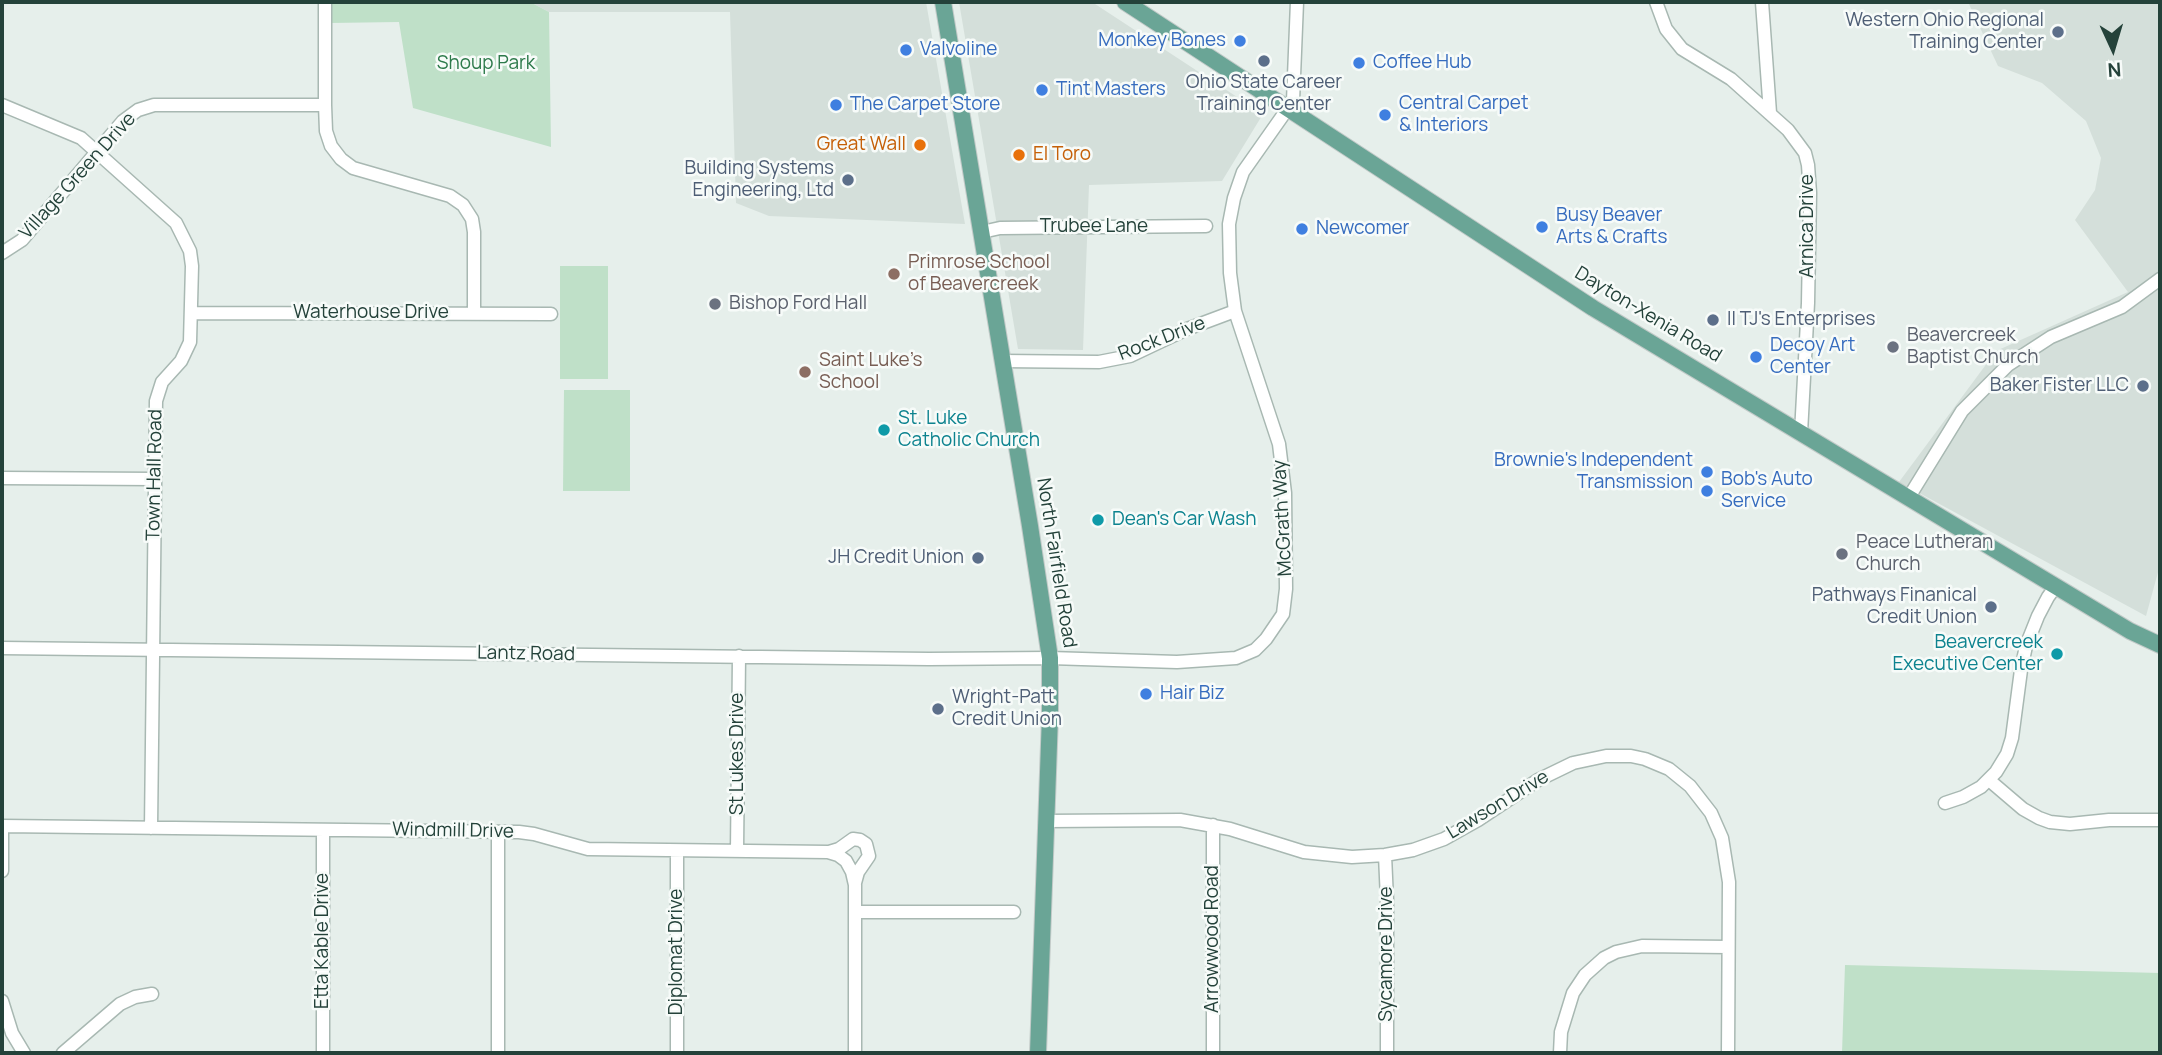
<!DOCTYPE html>
<meta charset="utf-8">
<style>
body{margin:0}
#map{position:relative;width:2162px;height:1055px;overflow:hidden;background:#e6efeb;font-family:Manrope,sans-serif}
canvas{display:block}
.frame{position:absolute;inset:0;border:4px solid #24423a;pointer-events:none}
.north{position:absolute;left:2078px;top:14px;width:70px;height:70px;-webkit-text-stroke:5px #f7fbf9;paint-order:stroke;rotate:176deg;font-size:19px;font-weight:700;line-height:28px;text-align:center;color:#24423a}
.north::after{content:'';display:block;margin:auto;width:24px;height:32px;background:#24423a;clip-path:polygon(50% 0,100% 100%,50% 72%,0 100%)}
</style>
<div id="map">
<canvas width="2162" height="1055"></canvas>
<div class="frame"></div>
<div class="north">N</div>
</div>
<script>
const g = document.querySelector('canvas').getContext('2d');
g.lineJoin = 'round';
function fill(path, color) { g.fillStyle = color; g.fill(path, 'evenodd'); }
const toPath = rows => new Path2D(rows.map(r => 'M' + r).join(''));
function trace(path, color, width, dash) { g.strokeStyle = color; g.lineWidth = width; g.lineCap = dash ? 'butt' : 'round'; g.setLineDash(dash || []); g.stroke(path); }
function write(font, color, halo, rows, align = 'center') {
  g.font = font + ' Manrope,sans-serif'; g.lineWidth = 5; g.setLineDash([]); g.textBaseline = 'middle'; g.strokeStyle = halo; g.fillStyle = color; for (const [text, x, y, turn = 0] of rows) {
    g.save(); g.translate(x, y); g.rotate((+turn || 0) * Math.PI / 180); g.textAlign = isNaN(turn) ? turn : align; if (halo) g.strokeText(text, 0, 0); g.fillText(text, 0, 0); g.restore();
  }
}
fill(toPath([
 [530,2,926,2,965,224,769,216,736,203,730,12,549,12],
 [959,2,1092,2,1263,114,1222,181,1089,185,1083,350,1018,349],
 [1968,2,2160,2,2160,565,2146,616,1899,482,1996,351,2128,292,2075,220,2095,190,2101,158,2086,121,2042,83,1998,66]
]), '#d4dfda');
fill(toPath([
 [330,2,530,2,549,12,551,147,413,108,399,22,330,23],
 [560,266,608,266,608,379,560,379],
 [564,390,630,390,630,491,563,491],
 [1845,965,2160,973,2160,1053,1842,1053]
]), '#bfe0c8');
const minor = toPath([
 [325,2,325,105,326,131,331,146,341,159,353,168,450,196,463,205,472,219,474,232,474,313],
 [1656,2,1666,29,1682,49,1731,79,1788,130,1805,153,1808,165,1810,193,1808,303,1801,433],
 [1762,2,1770,113],
 [2,105,81,138,176,223,190,251,192,266,190,342,181,361,162,382,156,401,151,828],
 [982,232,1000,228,1206,226],
 [2,253,22,240,123,121,138,110,154,105,325,105],
 [192,313,551,314],
 [1002,361,1099,362,1130,356,1187,329,1235,311],
 [2,478,155,479],
 [1909,497,1962,411,2008,365,2051,337,2122,307,2160,279],
 [2,648,929,659,1050,658,1177,662,1236,658,1255,650,1266,639,1283,614,1286,589,1285,493,1279,444,1235,311,1230,273,1229,224,1234,198,1243,172,1293,101,1297,2],
 [1989,780,2023,809,2039,818,2050,822,2070,824,2109,820,2160,820],
 [1945,803,1963,797,1981,787,1996,772,2007,754,2012,738,2021,670,2026,646,2038,616,2048,597,2056,586],
 [1047,821,1180,820,1230,829,1304,852,1352,857,1385,855,1413,850,1444,839,1478,820,1538,780,1573,763,1606,756,1631,756,1645,759,1669,769,1690,786,1711,813,1722,838,1729,882,1728,1053],
 [1213,825,1213,1053],
 [737,851,739,656],
 [829,852,839,849,853,839,860,840,866,844,869,856,858,872,855,883],
 [1385,855,1387,900,1387,1053],
 [2,871,2,826,519,832,534,834,588,849,828,852,838,855,846,861,852,872,855,885,855,1053],
 [855,912,1014,912],
 [2,1001,12,1033,24,1053],
 [63,1053,120,1004,135,997,152,994],
 [323,1053,323,830],
 [498,1053,498,832],
 [677,1053,677,851],
 [1560,1053,1561,1032,1573,993,1585,975,1604,958,1616,952,1642,946,1728,947]
]);
const major = toPath([
 [943,2,1030,526,1050,658,1050,716,1038,1053],
 [1125,2,1593,308,2130,631,2160,645]
]);
trace(minor, '#a8b8b2', 15);
trace(major, '#c2cac8', 18);
trace(minor, '#fff', 12);
trace(major, '#6aa596', 16);
for (const [x, y, r, color] of [
 [2058,32,7,"#5c6f8a"],
 [1240,41,7,"#3f7fe0"],
 [906,50,7,"#3f7fe0"],
 [1264,61,7,"#5c6f8a"],
 [1359,63,7,"#3f7fe0"],
 [1042,90,7,"#3f7fe0"],
 [836,105,7,"#3f7fe0"],
 [1385,115,7,"#3f7fe0"],
 [920,145,7,"#e8710a"],
 [1019,155,7,"#e8710a"],
 [848,180,7,"#5c6f8a"],
 [1542,227,7,"#3f7fe0"],
 [1302,229,7,"#3f7fe0"],
 [894,274,7,"#8d6e63"],
 [715,304,7,"#6b7280"],
 [1713,320,7,"#5c6f8a"],
 [1893,347,7,"#6b7280"],
 [1756,357,7,"#3f7fe0"],
 [805,372,7,"#8d6e63"],
 [2143,386,7,"#5c6f8a"],
 [884,430,7,"#0f9aa8"],
 [1707,472,7,"#3f7fe0"],
 [1707,491,7,"#3f7fe0"],
 [1098,520,7,"#0f9aa8"],
 [1842,554,7,"#6b7280"],
 [978,558,7,"#5c6f8a"],
 [1991,607,7,"#5c6f8a"],
 [2057,654,7,"#0f9aa8"],
 [1146,694,7,"#3f7fe0"],
 [938,709,7,"#5c6f8a"]
]) { const dot = new Path2D(); dot.arc(x, y, r, 0, 2 * Math.PI); g.fillStyle = color; g.fill(dot); trace(dot, '#f7fbf9', 2.5); }
write('19px', '#4e5e75', '#f7fbf9', [
 ["Western Ohio Regional",2044,21],
 ["Training Center",2044,43],
 ["Ohio State Career",1264,83,"center"],
 ["Training Center",1264,105,"center"],
 ["Building Systems",834,169],
 ["Engineering, Ltd",834,191],
 ["II TJ's Enterprises",1727,320,"left"],
 ["Baker Fister LLC",2129,386],
 ["JH Credit Union",964,558],
 ["Pathways Finanical",1977,596],
 ["Credit Union",1977,618],
 ["Wright-Patt",952,698,"left"],
 ["Credit Union",952,720,"left"]
], 'right');
write('19px', '#366cbe', '#f7fbf9', [
 ["Monkey Bones",1226,41,"right"],
 ["Valvoline",920,50],
 ["Coffee Hub",1373,63],
 ["Tint Masters",1056,90],
 ["Central Carpet",1399,104],
 ["& Interiors",1399,126],
 ["The Carpet Store",850,105],
 ["Busy Beaver",1556,216],
 ["Arts & Crafts",1556,238],
 ["Newcomer",1316,229],
 ["Decoy Art",1770,346],
 ["Center",1770,368],
 ["Brownie's Independent",1693,461,"right"],
 ["Transmission",1693,483,"right"],
 ["Bob's Auto",1721,480],
 ["Service",1721,502],
 ["Hair Biz",1160,694]
], 'left');
write('19px', '#2d7a4b', '#f7fbf9', [
 ["Shoup Park",486,64]
]);
write('19px', '#c56008', '#f7fbf9', [
 ["Great Wall",906,145],
 ["El Toro",1033,155,"left"]
], 'right');
write('19px', '#24423a', '#f7fbf9', [
 ["Village Green Drive",78,176,-48],
 ["Arnica Drive",1808,226,-90],
 ["Trubee Lane",1094,227],
 ["Waterhouse Drive",371,313],
 ["Dayton-Xenia Road",1648,315,31],
 ["Rock Drive",1162,339,-21],
 ["Town Hall Road",155,475,-89],
 ["McGrath Way",1283,518,-93],
 ["North Fairfield Road",1056,563,81],
 ["Lantz Road",526,654,1],
 ["St Lukes Drive",738,754,-90],
 ["Lawson Drive",1498,805,-31],
 ["Windmill Drive",453,831,1],
 ["Arrowwood Road",1213,939,-90],
 ["Etta Kable Drive",323,941,-90],
 ["Diplomat Drive",677,952,-90],
 ["Sycamore Drive",1387,954,-90]
]);
write('19px', '#785e54', '#f7fbf9', [
 ["Primrose School",908,263],
 ["of Beavercreek",908,285],
 ["Saint Luke’s",819,361],
 ["School",819,383]
], 'left');
write('19px', '#5b616d', '#f7fbf9', [
 ["Bishop Ford Hall",729,304],
 ["Beavercreek",1907,336],
 ["Baptist Church",1907,358],
 ["Peace Lutheran",1856,543],
 ["Church",1856,565]
], 'left');
write('19px', '#0d838f', '#f7fbf9', [
 ["St. Luke",898,419],
 ["Catholic Church",898,441],
 ["Dean's Car Wash",1112,520],
 ["Beavercreek",2043,643,"right"],
 ["Executive Center",2043,665,"right"]
], 'left');
</script>
